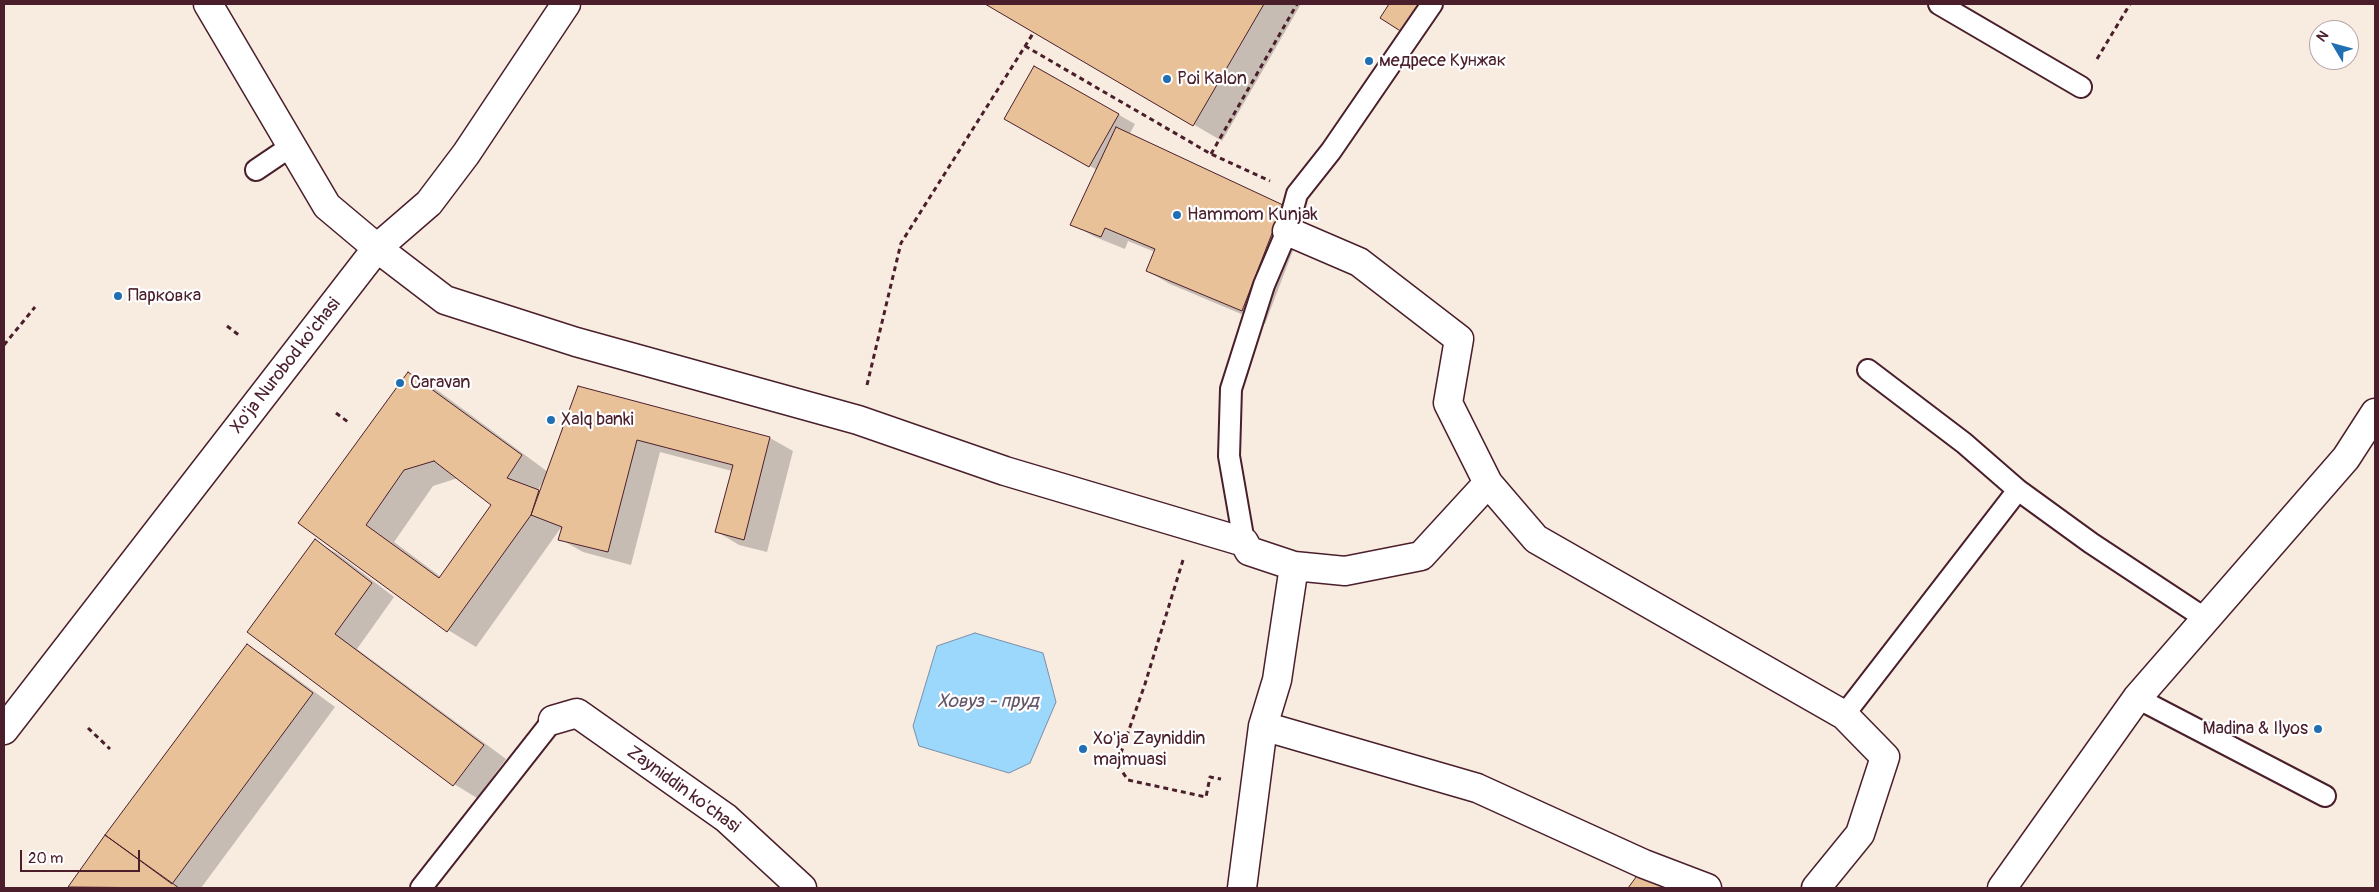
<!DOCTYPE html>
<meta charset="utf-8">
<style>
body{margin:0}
#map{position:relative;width:2379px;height:892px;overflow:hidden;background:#f8ece0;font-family:Pangolin,sans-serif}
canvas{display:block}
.frame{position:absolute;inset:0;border:5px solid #4a1f2b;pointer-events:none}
.north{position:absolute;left:2309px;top:20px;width:50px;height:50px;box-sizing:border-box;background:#fff;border:1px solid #b7a5aa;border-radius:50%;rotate:307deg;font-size:14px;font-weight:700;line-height:20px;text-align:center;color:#4a1f2b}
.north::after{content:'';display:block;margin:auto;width:18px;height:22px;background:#1f6fb2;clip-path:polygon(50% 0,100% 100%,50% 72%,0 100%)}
.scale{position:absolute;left:20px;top:850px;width:120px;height:22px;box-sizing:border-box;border:2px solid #4a1f2b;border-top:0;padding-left:6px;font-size:15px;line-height:18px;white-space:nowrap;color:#4a1f2b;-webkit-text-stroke:4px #fff;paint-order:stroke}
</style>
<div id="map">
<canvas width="2379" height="892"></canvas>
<div class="frame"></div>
<div class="north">N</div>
<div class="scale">20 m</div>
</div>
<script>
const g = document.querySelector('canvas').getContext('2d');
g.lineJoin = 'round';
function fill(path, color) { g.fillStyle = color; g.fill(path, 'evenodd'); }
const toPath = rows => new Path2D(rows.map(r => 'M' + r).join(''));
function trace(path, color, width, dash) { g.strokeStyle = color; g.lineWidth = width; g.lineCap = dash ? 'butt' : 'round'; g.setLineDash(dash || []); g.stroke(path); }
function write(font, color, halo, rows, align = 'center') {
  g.font = font + ' Pangolin,sans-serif'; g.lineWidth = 4.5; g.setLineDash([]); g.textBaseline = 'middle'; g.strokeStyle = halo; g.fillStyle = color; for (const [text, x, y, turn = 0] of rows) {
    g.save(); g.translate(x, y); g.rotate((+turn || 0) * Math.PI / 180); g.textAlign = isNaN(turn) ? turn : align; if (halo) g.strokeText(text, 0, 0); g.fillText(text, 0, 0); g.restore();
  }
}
const water = toPath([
 [975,633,1043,653,1056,702,1030,763,1009,773,919,746,913,726,937,646,975,633]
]);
fill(water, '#9cd7fc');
trace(water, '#7b8da8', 1);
fill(toPath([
 [988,4,1301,4,1222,141],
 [1035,67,1135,124,1129,135,1282,206,1305,219,1265,324,1170,284,1147,271,1155,252,1128,241,1125,249,1095,237,1072,224,1097,170,1006,119],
 [408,374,437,390,548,472,579,388,770,438,793,451,767,552,739,545,716,531,732,471,660,452,631,565,583,552,560,539,562,530,560,529,476,647,448,630,299,523],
 [458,478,493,505,441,577,394,542,433,486],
 [543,482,540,492,537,491],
 [315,541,338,554,394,597,357,649,506,759,477,798,454,784,249,632],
 [247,645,270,659,335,707,201,888,69,887]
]), '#0003');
const building = toPath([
 [985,4,1264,4,1193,126,985,4],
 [1389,4,1421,4,1402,32,1380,18,1389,4],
 [1034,66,1119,114,1089,167,1004,119,1034,66],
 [1116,127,1283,205,1242,311,1146,271,1155,249,1105,228,1101,237,1070,225,1116,127],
 [408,372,522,455,507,478,539,490,531,515,447,632,298,523,408,372],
 [434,461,491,505,439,578,366,525,404,470,434,461],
 [578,386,770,437,744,540,715,532,733,465,637,440,608,552,558,540,562,527,531,515,578,386],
 [315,539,372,583,335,634,484,745,453,786,247,632,315,539],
 [247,644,313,693,172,884,105,835,247,644],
 [105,835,179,888,68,887,105,835],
 [1642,869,1681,888,1628,888,1642,869]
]);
fill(building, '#e9c199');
trace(building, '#4a1f2b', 1);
const service = toPath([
 [1939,4,2081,87],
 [256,170,293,145],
 [1868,370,1964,443,2018,490,2091,543,2206,619],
 [1244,542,1229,456,1231,389,1264,285,1287,231,1297,194,1331,151,1432,4],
 [2137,698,2325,796],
 [1844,715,2018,490],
 [421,888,553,720]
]);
const pedestrian = toPath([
 [377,248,429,203,466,154,566,4]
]);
const minor = toPath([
 [208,4,327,206,377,248,445,300,576,342,858,420,1005,471,1244,542,1249,551,1294,566,1345,571,1421,556,1488,483],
 [1287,231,1359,262,1459,339,1448,403,1488,483,1536,539,1844,715,1885,757,1860,834,1816,888],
 [553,720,577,713,726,818,802,888],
 [1263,726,1477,788,1644,864,1707,888],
 [4,730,377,248],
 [1242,888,1263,726,1277,680,1294,566],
 [2002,888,2137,698,2346,458,2375,413]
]);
trace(service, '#4a1f2b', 24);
trace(pedestrian, '#4a1f2b', 31);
trace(minor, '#4a1f2b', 31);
trace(toPath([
 [1025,46,1211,154,1270,181],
 [2097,59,2130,4],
 [1211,154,1297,4],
 [227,326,240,336],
 [4,345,35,307],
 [867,385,901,243,1034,32],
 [336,413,348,422],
 [1183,560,1145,684,1117,764,1128,780,1206,797,1210,777,1221,779],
 [88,728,110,749]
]), '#4a1f2b', 3, [5, 4]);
trace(service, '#fff', 20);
trace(pedestrian, '#fff', 28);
trace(minor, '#fff', 28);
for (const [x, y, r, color] of [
 [1369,61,5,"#1f6fb2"],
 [1167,79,5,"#1f6fb2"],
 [1177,215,5,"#1f6fb2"],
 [118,296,5,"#1f6fb2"],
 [400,383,5,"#1f6fb2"],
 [551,420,5,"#1f6fb2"],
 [2318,729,5,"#1f6fb2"],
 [1083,749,5,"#1f6fb2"]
]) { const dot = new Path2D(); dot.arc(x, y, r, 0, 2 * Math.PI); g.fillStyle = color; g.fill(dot); trace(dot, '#fff', 2); }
write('18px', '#4a1f2b', '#fff', [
 ["медресе Кунжак",1379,61],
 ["Poi Kalon",1177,79],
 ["Hammom Kunjak",1187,215],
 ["Парковка",128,296],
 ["Caravan",410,383],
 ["Xalq banki",561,420],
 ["Madina & Ilyos",2308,729,"right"],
 ["Xo'ja Zayniddin",1093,739],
 ["majmuasi",1093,760]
], 'left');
write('18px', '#4a1f2b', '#fff', [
 ["Xo'ja Nurobod ko'chasi",286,366,-52],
 ["Zayniddin ko'chasi",683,790,36]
]);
write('italic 19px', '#63566a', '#fff', [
 ["Ховуз - пруд",988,702]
]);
</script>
